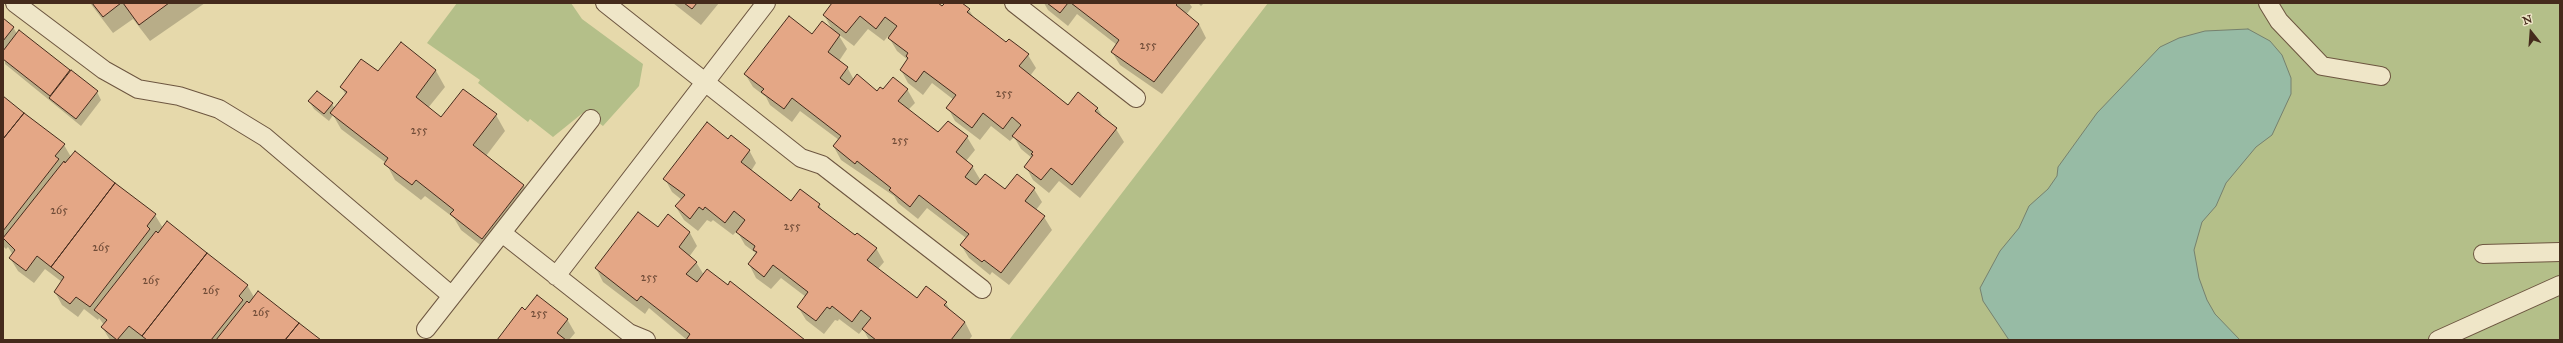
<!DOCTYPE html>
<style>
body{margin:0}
#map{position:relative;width:2563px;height:343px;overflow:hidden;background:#e6d9ab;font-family:"IM FELL Great Primer",serif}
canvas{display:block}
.frame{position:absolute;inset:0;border:4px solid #452b1c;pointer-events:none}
.north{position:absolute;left:2511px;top:12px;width:40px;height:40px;-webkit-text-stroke:3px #efe6c8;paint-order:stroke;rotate:343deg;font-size:11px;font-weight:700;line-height:16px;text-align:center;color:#452b1c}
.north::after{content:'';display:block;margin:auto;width:14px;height:18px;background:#452b1c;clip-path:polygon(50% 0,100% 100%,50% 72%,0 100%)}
</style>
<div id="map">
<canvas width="2563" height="343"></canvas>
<div class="frame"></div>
<div class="north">N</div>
</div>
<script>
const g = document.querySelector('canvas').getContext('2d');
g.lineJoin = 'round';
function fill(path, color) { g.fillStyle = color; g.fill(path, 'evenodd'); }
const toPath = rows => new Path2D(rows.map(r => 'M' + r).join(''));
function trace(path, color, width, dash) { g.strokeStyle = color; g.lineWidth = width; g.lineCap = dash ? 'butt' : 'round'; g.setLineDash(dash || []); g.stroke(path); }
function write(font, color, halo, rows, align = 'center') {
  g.font = font + ' "IM FELL Great Primer",serif'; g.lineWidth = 3; g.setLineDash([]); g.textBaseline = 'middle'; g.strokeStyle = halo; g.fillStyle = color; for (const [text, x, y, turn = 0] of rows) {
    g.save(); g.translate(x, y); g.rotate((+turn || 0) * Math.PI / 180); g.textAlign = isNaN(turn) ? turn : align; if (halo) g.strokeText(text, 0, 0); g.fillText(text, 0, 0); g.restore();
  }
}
fill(toPath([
 [457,3,571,3,582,19,643,64,639,86,603,126,584,112,553,137,530,119,528,122,478,83,480,80,427,43],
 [1268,3,2560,3,2560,340,1009,340]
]), '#b4bf89');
const water = toPath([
 [2248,29,2270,41,2282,55,2291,78,2291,94,2272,135,2256,147,2226,183,2216,206,2202,222,2194,250,2199,278,2207,300,2215,314,2240,340,2009,340,1983,301,1980,288,2000,251,2019,228,2029,206,2048,189,2057,176,2058,167,2097,113,2160,47,2179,38,2205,31,2248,29]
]);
fill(water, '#97bba5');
trace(water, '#76816e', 1);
fill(toPath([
 [90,3,205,3,150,41,133,19,113,33],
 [673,3,719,3,701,25],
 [829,3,936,3,942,8,946,3,961,3,969,10,975,19,1006,44,1028,55,1036,68,1030,76,1069,106,1079,94,1098,109,1104,119,1116,129,1124,142,1080,198,1059,181,1049,193,1033,180,1026,167,1032,158,1021,149,1014,137,1010,141,991,126,980,140,955,121,948,108,954,100,932,83,923,95,908,83,901,70,908,60,897,51,888,36,884,41,868,29,854,46,838,34,847,49,839,61,847,67,854,80,878,92,907,89,915,103,908,110,938,134,967,137,975,150,966,161,972,166,981,181,1005,191,1034,189,1042,202,1036,210,1044,217,1052,230,1009,285,992,272,990,275,969,258,961,245,966,238,927,208,918,219,898,203,894,196,841,160,834,147,839,140,800,111,792,122,770,105,766,97,753,87,745,74,813,35,833,31,824,15,832,5],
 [1044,3,1189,3,1192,7,1186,15,1199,24,1206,38,1162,94,1120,65,1112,52,1117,45,1077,14,1068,26,1048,10],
 [1198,3,1204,3,1201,6],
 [3,19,13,27,17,34,97,92,101,100,81,126,5,64],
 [401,43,436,71,445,87,428,108,441,119,496,115,505,131,486,156,524,186,533,201,492,254,461,230,454,218,425,196,421,200,395,180,386,163,341,129,333,115,329,121,314,109,309,101,332,104,335,109,346,95,341,87,378,73],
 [3,98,64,145,71,157,155,215,163,228,247,285,254,297,319,340,110,340,102,327,104,325,99,318,98,320,84,309,78,317,62,305,55,292,62,282,45,269,34,283,18,271,10,258,13,255,8,247,6,249,3,246],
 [729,140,749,150,756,163,751,171,791,202,800,190,819,205,824,213,855,237,876,248,884,262,878,269,917,300,946,303,951,312,965,322,972,336,969,340,869,340,863,329,859,334,839,319,838,321,835,320,824,334,806,320,798,307,806,297,781,278,771,289,756,278,749,264,757,254,745,245,737,231,733,235,713,220,711,222,707,220,698,231,684,220,676,207,682,200,672,192,665,179],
 [668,216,690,233,697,246,689,257,696,262,704,275,803,340,687,340,649,308,645,314,603,282,596,268,658,228],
 [526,311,567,319,575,333,569,340,498,340]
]), '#0003');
const building = toPath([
 [92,3,121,3,103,17,92,3],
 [123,3,169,3,139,25,123,3],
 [684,3,697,3,692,9,684,3],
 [832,3,938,3,942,6,945,3,962,3,970,9,967,12,1006,42,1009,39,1029,54,1019,66,1068,105,1078,92,1098,108,1095,111,1117,128,1072,185,1051,168,1041,180,1024,167,1033,155,1031,154,1033,152,1012,136,1021,125,1012,117,1003,129,983,113,972,128,946,108,956,95,924,71,916,82,900,70,908,58,906,56,908,53,888,38,897,26,885,17,876,29,860,16,846,33,823,15,832,3],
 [1047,3,1068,3,1060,13,1047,3],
 [1071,3,1178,3,1176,5,1199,24,1154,82,1111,52,1119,40,1071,3],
 [789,16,812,34,822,21,840,35,828,52,848,67,840,78,849,85,857,74,877,91,880,87,883,89,893,77,908,89,898,101,938,132,948,121,968,136,956,152,973,166,965,177,976,185,985,174,1005,189,1017,174,1035,188,1025,201,1045,216,1001,273,984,260,982,262,960,245,969,234,919,195,910,207,889,190,891,188,857,161,855,164,833,146,841,136,792,98,784,109,761,92,764,89,744,74,789,16],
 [3,18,14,27,3,41,3,18],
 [19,30,70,70,50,96,3,59,3,51,19,30],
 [401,42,436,70,416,97,441,117,463,89,497,114,473,145,524,185,482,239,450,214,454,210,416,180,412,185,384,164,388,158,330,113,347,92,340,87,361,59,378,71,401,42],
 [71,70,98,91,76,119,49,98,71,70],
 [317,91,333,103,324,114,308,101,317,91],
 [3,96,24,113,3,139,3,96],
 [24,113,65,144,55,156,59,159,3,231,3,139,24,113],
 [707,122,728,139,731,135,750,150,741,162,791,201,800,189,820,204,818,207,855,235,857,233,877,248,867,260,917,298,926,286,947,302,944,305,965,322,951,340,876,340,862,329,871,318,861,310,852,322,832,306,830,309,827,307,816,321,797,307,808,292,773,265,764,277,748,264,757,252,753,250,755,246,736,232,745,220,734,211,725,223,705,207,703,210,699,207,690,219,675,206,685,195,663,179,707,122],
 [75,151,115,183,51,267,37,256,26,271,9,258,15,250,3,238,64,161,65,163,75,151],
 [115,183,156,214,147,226,150,229,90,307,76,297,70,304,54,292,64,277,51,267,115,183],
 [638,212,658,227,668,214,690,232,679,247,697,262,686,274,697,282,707,269,728,285,730,281,805,340,686,340,690,334,641,296,637,301,595,268,638,212],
 [167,221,207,253,142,336,129,326,117,340,101,327,107,320,94,310,156,231,158,233,167,221],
 [207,253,248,285,239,296,243,300,211,340,147,340,142,336,207,253],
 [258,291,299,323,285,340,216,340,247,301,249,303,258,291],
 [537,295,568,319,557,333,566,340,497,340,522,307,525,310,537,295],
 [299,323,321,340,285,340,299,323]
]);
fill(building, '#e4a786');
trace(building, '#452b1c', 1);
const service = toPath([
 [15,3,104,70,138,89,179,96,219,109,265,137,452,296],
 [605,3,801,158,822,165,982,289],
 [1014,3,1136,98],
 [2268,3,2279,21,2322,66,2381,76],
 [502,233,629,333,646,340],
 [2483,254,2560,252],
 [556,276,766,3],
 [426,329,591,119],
 [2438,340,2560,285]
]);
trace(service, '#6d5640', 20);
trace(service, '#efe6c8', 18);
write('12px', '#6d4a36', null, [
 ["255",1148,46],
 ["255",1004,94],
 ["255",419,131],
 ["255",900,141],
 ["265",59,211],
 ["255",792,227],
 ["265",101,248],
 ["255",649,278],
 ["265",151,281],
 ["265",211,291],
 ["265",261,313],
 ["255",539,314]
]);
</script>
